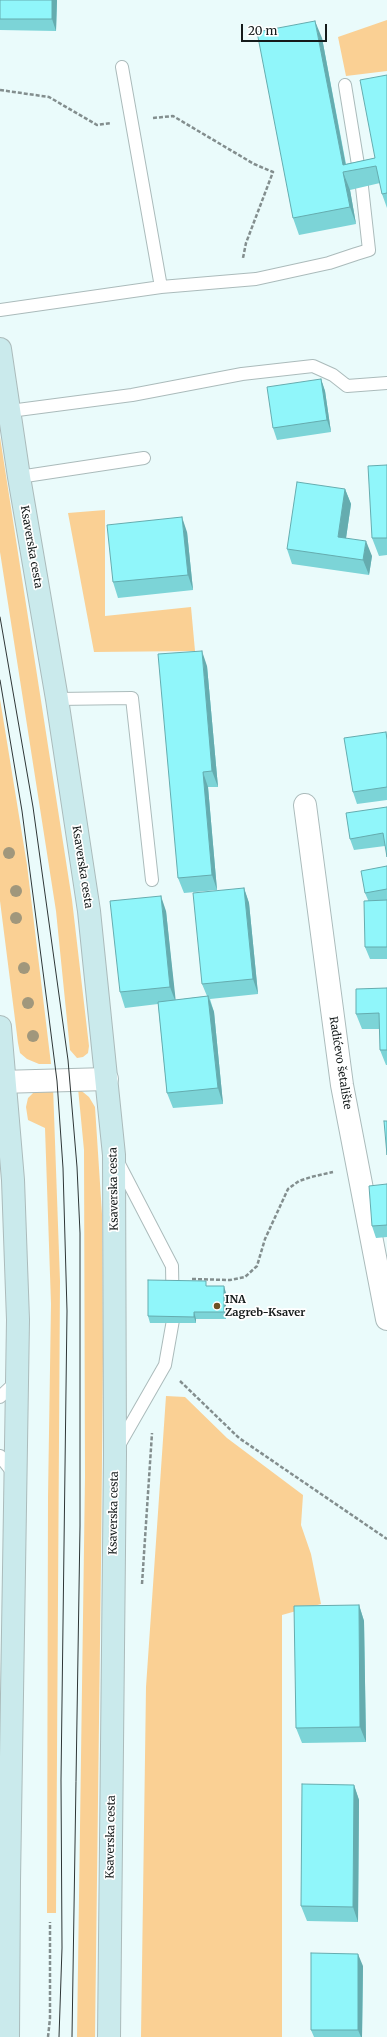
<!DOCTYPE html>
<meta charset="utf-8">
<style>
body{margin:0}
#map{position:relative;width:387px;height:2037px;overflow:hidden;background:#eafbfb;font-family:Merriweather,serif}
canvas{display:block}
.scale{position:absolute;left:241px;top:24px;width:86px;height:18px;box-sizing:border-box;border:2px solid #151b1b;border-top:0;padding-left:5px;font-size:12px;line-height:14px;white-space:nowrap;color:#151b1b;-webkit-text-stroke:3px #fff;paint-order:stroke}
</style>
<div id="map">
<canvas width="387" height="2037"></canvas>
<div class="scale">20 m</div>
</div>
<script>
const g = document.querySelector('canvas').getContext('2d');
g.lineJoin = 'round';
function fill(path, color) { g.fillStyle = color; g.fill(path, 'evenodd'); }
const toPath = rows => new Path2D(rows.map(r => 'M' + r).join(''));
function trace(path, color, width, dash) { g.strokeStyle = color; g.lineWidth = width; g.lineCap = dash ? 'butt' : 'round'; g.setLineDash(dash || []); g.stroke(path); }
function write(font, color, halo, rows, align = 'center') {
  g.font = font + ' Merriweather,serif'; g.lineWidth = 3.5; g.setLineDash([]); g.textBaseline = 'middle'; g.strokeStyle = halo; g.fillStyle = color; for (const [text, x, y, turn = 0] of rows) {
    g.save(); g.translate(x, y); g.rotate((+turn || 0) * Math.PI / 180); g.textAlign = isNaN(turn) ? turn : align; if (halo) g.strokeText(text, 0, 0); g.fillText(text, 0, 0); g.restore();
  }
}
fill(toPath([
 [387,20,387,71,346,76,338,37],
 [0,437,72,900,89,1046,88,1053,83,1057,77,1058,70,1050,56,911,0,552],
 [105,510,105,616,191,607,195,651,94,652,68,513],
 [0,699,27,865,51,1064,39,1064,27,1059,20,1053,18,1043,0,901],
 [53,1086,60,1281,56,1913,47,1913,48,1497,51,1304,45,1128,28,1120,26,1107,28,1098,37,1089],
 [78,1088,89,1097,95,1107,102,1214,103,1355,101,1563,95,2037,77,2037,85,1477,84,1150],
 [166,1396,185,1397,227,1438,303,1495,301,1525,311,1554,321,1604,282,1615,282,2037,141,2037,146,1687]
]), '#fad094');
const service = toPath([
 [122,67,161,287],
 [345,85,360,177],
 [0,310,161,287,256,279,329,263,356,254,369,250,362,187],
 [10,411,132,395,242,374,313,366,333,375,347,386,387,383],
 [19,477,144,458],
 [57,699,132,698,152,880],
 [118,1162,172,1266,173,1320,165,1365,118,1447],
 [0,1397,17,1381],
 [0,1456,14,1474]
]);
const minor = toPath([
 [305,805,342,1085,387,1319],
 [0,1082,107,1079]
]);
const secondary = toPath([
 [0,349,19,477,57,699,89,911,114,1155,115,1454,109,2037],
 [0,1027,13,1180,18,1320,9,1881,8,2037]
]);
trace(service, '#abbbbb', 14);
trace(minor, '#abbbbb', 24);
trace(secondary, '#abbbbb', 24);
trace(toPath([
 [0,90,49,97,97,125,111,123],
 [153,118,173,116,254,164,273,172,246,243,243,258],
 [192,1279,230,1280,245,1277,257,1266,265,1239,288,1189,299,1181,311,1177,333,1172],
 [180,1381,239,1438,387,1539],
 [142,1584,152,1433],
 [48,2037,50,2018,50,1922]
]), '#838e8e', 2.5, [4, 2]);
trace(service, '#fff', 12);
trace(minor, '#fff', 22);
trace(secondary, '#caeaec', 22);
trace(toPath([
 [0,617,33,807,68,1060,77,1167,80,1233,80,1526,72,2037],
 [0,680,22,811,48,1010,57,1081,63,1168,67,1311,61,1780,62,1948,59,2037]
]), '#2e3636', 1);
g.fillStyle = '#a0977c';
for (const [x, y] of [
 [9,853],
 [16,891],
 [16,918],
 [24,968],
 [28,1003],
 [33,1036]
]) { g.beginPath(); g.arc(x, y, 6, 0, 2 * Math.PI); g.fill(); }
fill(toPath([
 [0,0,57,0,56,31,0,30],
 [322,38,346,164,375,158,387,75,387,208,382,194,380,183,350,190,356,224,299,235,293,218],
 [321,379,325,391,331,432,277,440,273,428],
 [387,465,387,555,379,556,372,538],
 [345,489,351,504,346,538,372,556,369,575,292,564,287,549],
 [187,532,193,590,118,598,113,582],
 [207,666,218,787,208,787,217,890,184,893,178,878],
 [386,732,387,735,387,800,357,804,353,792],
 [387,807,385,846,354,850,350,839],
 [387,866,387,959,370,959,365,947,368,900,365,893],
 [244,888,249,903,258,994,210,999,214,1012,223,1104,173,1108,167,1093,158,1004,125,1008,120,992,166,911,175,1000,207,996,202,984],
 [387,988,387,1065,386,1065,380,1050,380,1029,362,1029,356,1014],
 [387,1184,387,1237,376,1238,372,1226],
 [208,1286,226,1293,226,1319,196,1319,196,1323,150,1323,148,1316],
 [359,1605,364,1621,366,1742,302,1743,296,1728],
 [354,1785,359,1800,358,1922,307,1921,301,1906],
 [363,1966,362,2037,314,2037,311,2030]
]), '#7cd4d7');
fill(toPath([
 [52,0,57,0,56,31,52,19],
 [315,21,322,38,347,172,343,165],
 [343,172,350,190,356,224,350,207],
 [321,379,325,391,331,432,327,420],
 [345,489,351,504,344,552,338,537],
 [182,517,187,532,193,590,188,575],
 [366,541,372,556,369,575,363,560],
 [202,651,207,666,218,787,212,771],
 [203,772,208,787,217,890,212,875],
 [244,888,249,903,258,994,253,979],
 [161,896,166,911,176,1003,170,987],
 [208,996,214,1012,223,1104,218,1088],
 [224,1286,226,1293,226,1319,224,1312],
 [194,1312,196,1319,196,1323,194,1317],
 [359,1605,364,1621,366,1742,360,1727],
 [354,1785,359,1800,358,1922,353,1907],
 [358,1954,363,1966,362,2037,361,2037,358,2030]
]), '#65acaf');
const building = toPath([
 [0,0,52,0,52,19,0,19,0,0],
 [315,21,343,165,375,158,360,80,387,75,387,193,382,194,376,166,343,172,350,207,293,218,257,32,315,21],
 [321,379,327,420,273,428,267,387,321,379],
 [387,465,387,538,372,538,368,466,387,465],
 [297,482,345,489,338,537,366,541,363,560,287,549,297,482],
 [182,517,188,575,113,582,107,525,182,517],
 [202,651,212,771,203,772,212,875,178,878,158,654,202,651],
 [386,732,387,740,387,787,353,792,344,738,386,732],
 [387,807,387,857,383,833,350,839,346,813,387,807],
 [387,866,387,889,365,893,361,871,387,866],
 [244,888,253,979,202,984,193,893,244,888],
 [161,896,170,987,120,992,110,901,161,896],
 [387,900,387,947,365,947,364,901,387,900],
 [387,988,387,1050,380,1050,379,1013,356,1014,356,989,387,988],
 [208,996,218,1088,167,1093,158,1002,208,996],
 [384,1121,387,1121,387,1155,384,1121],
 [387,1184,387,1225,372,1226,369,1186,387,1184],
 [148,1280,206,1281,206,1286,224,1286,224,1312,194,1312,194,1317,148,1316,148,1280],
 [359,1605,360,1727,296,1728,294,1606,359,1605],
 [302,1784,354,1785,353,1907,301,1906,302,1784],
 [311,1953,358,1954,358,2030,311,2030,311,1953]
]);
fill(building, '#90f6fa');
trace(building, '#65acaf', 1);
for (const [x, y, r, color] of [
 [217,1306,4,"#6e5124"]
]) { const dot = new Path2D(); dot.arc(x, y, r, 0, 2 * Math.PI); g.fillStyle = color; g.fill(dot); trace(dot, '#fff', 1.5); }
write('11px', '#151b1b', '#fff', [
 ["Ksaverska cesta",31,547,80],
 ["Ksaverska cesta",82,867,81],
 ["Radićevo šetalište",340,1063,81],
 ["Ksaverska cesta",114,1189,-91],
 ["Ksaverska cesta",114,1513,-89],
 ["Ksaverska cesta",111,1837,-89]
]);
write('bold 11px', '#151b1b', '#fff', [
 ["INA",225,1300],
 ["Zagreb-Ksaver",225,1313]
], 'left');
</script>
